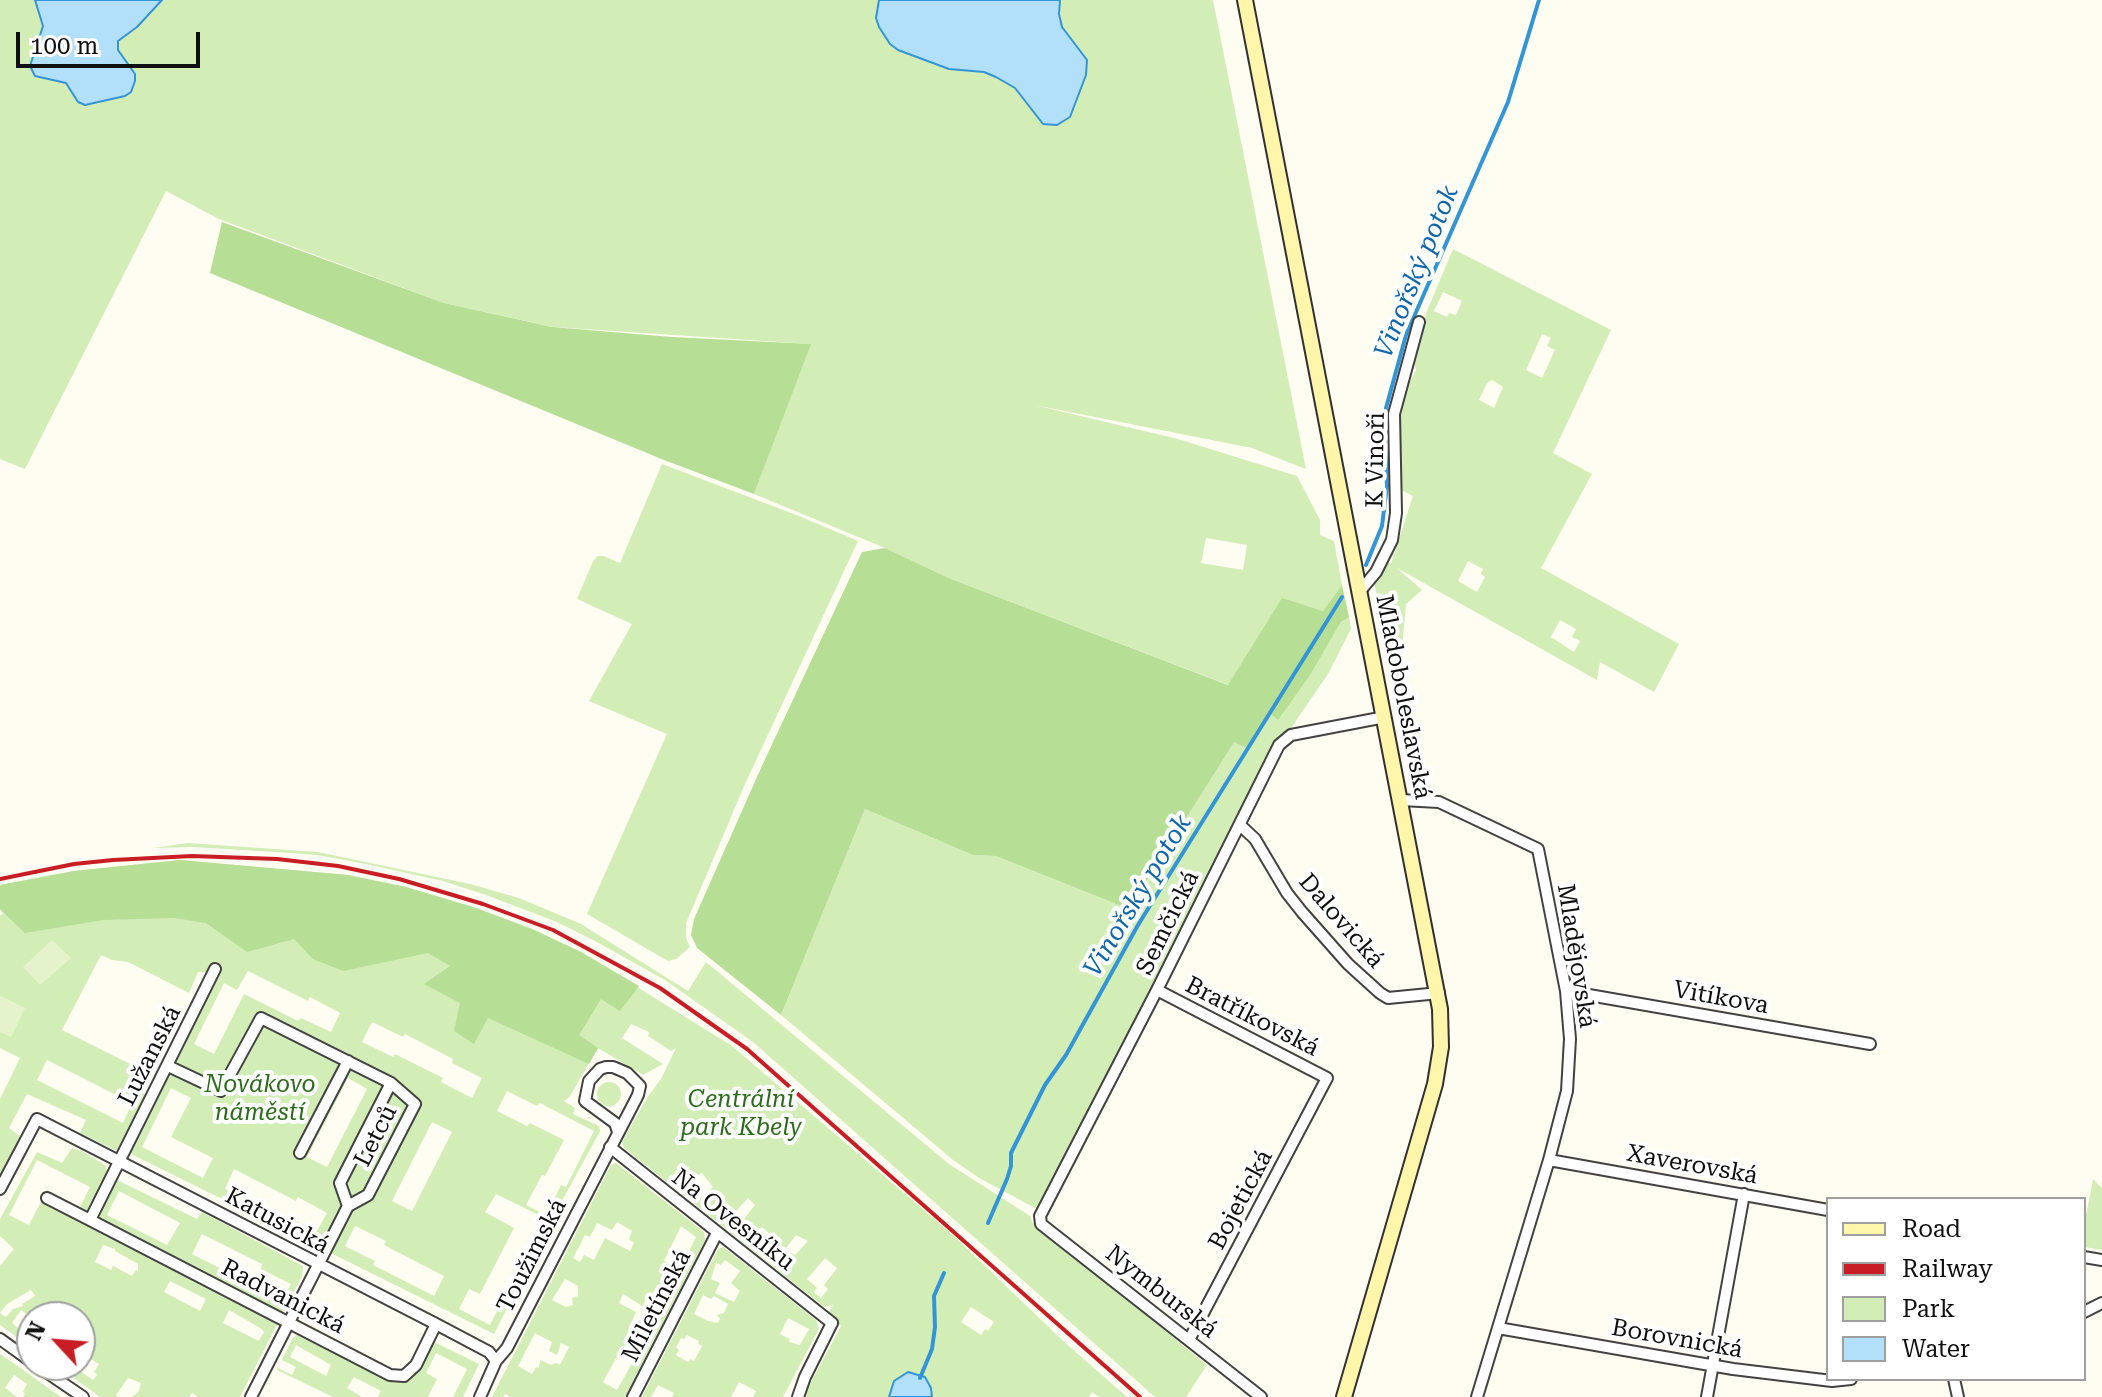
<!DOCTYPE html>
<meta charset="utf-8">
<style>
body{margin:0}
#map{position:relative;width:2102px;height:1397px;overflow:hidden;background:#fffcf1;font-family:"Roboto Serif",serif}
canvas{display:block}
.legend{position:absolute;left:1826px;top:1197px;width:260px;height:184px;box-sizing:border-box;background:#fff;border:2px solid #9f9f9f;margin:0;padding:10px 14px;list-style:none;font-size:24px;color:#0f0f0f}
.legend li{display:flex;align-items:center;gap:16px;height:40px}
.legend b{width:40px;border:2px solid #9f9f9f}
.north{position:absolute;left:16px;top:1301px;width:80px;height:80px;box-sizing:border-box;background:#fff;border:2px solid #9f9f9f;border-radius:50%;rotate:296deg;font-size:22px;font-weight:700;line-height:32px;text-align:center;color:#0f0f0f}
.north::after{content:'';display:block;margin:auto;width:28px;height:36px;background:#c91d25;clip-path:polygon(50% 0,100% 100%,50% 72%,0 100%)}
.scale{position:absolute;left:16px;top:32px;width:184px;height:36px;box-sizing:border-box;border:4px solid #0f0f0f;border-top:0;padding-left:10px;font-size:24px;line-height:28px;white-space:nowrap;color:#0f0f0f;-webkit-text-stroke:6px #fff;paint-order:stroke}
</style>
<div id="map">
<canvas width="2102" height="1397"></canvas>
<ul class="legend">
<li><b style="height:10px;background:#fff6ac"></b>Road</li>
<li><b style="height:10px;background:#c91d25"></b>Railway</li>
<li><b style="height:22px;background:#d3edb7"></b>Park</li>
<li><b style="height:22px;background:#b2dffa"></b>Water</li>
</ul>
<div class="north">N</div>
<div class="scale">100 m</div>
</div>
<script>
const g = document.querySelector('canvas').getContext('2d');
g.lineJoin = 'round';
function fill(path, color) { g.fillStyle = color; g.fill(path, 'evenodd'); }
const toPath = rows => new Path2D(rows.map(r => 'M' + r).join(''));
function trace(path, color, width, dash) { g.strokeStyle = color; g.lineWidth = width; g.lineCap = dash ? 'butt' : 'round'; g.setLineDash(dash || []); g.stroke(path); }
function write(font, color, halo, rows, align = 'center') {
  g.font = font + ' "Roboto Serif",serif'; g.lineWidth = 8; g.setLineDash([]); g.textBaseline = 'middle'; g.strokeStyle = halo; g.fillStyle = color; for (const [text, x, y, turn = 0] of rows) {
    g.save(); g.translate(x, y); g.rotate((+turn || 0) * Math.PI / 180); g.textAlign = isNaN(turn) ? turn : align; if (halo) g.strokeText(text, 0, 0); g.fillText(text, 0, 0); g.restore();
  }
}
fill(toPath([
 [0,0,1213,0,1306,469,1252,448,1034,405,1178,439,1297,476,1320,520,1320,535,1334,541,1342,585,1323,611,1282,599,1229,685,951,579,885,548,754,494,810,344,553,327,444,303,219,219,166,191,25,469,0,459],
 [1206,538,1247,545,1243,570,1201,563],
 [1453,249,1611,330,1553,453,1592,474,1541,568,1679,644,1654,692,1600,662,1597,680,1397,568,1422,590,1406,604,1399,680,1395,678,1374,582,1387,562,1391,564,1413,496,1399,489,1396,419,1401,399,1416,370,1412,355,1427,311],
 [1443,292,1462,301,1456,315,1449,313,1447,317,1434,311],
 [1542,334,1551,338,1547,346,1555,350,1542,378,1526,370],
 [1492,380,1503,387,1494,408,1479,400,1487,383],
 [1468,561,1483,569,1481,574,1485,577,1477,592,1458,581],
 [1560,620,1576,629,1572,637,1580,641,1574,652,1551,637],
 [662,464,799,516,858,541,745,784,686,923,686,938,690,947,676,959,668,961,587,914,667,734,589,701,632,624,577,599,593,561,598,556,604,556,620,563],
 [1349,617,1351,629,1328,674,1291,728,1279,736,1157,980,1037,1209,979,1178,953,1160,781,1015,865,809,973,855,996,856,1129,909,1234,741,1312,672,1341,622],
 [187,843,318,852,470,884,519,898,581,924,688,991,706,962,949,1164,1030,1216,1032,1222,1207,1365,1186,1397,1155,1397,753,1042,665,980,595,941,557,922,486,895,443,881,366,864,317,855,276,852,192,847,154,848],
 [180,860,348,875,406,887,476,908,532,929,581,952,732,1046,952,1234,1062,1340,1127,1397,1099,1397,1092,1392,1089,1397,932,1397,932,1393,890,1391,889,1397,803,1397,841,1326,828,1313,833,1305,824,1307,624,1148,622,1142,647,1098,661,1079,676,1048,671,1051,648,1036,649,1032,631,1024,622,1038,663,1064,643,1075,598,1048,570,1096,564,1101,575,1108,573,1114,599,1126,600,1131,551,1221,496,1194,485,1212,514,1228,480,1294,469,1289,459,1309,490,1325,534,1238,541,1241,494,1334,129,1153,218,973,198,972,189,993,128,962,112,960,101,955,62,1030,148,1073,138,1091,147,1095,117,1151,80,1133,86,1120,27,1094,9,1128,20,1136,0,1179,0,1099,20,1058,0,1048,0,1032,11,1036,24,1008,0,996,0,915,3,914,0,909,0,885,74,871],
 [248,971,308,1001,310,997,340,1013,331,1032,301,1018,298,1021,244,994,214,1054,194,1044,224,983,237,990],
 [372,1022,403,1037,405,1034,453,1059,452,1063,482,1078,472,1098,441,1082,443,1078,395,1054,393,1057,362,1042],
 [47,1060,132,1103,123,1123,37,1080],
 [348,1078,367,1089,327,1167,307,1157],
 [171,1088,191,1098,171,1137,213,1158,203,1178,142,1147],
 [507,1091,537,1106,540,1103,594,1131,566,1187,561,1185,546,1215,526,1205,542,1175,545,1176,564,1140,530,1123,527,1126,497,1111],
 [432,1122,452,1132,412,1211,392,1201],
 [234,1169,296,1201,298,1197,327,1213,317,1231,287,1216,285,1220,225,1189],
 [692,1170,698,1175,702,1173,713,1187,700,1198,688,1192,690,1190,682,1184],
 [748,1198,755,1205,744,1219,759,1230,762,1227,769,1233,759,1245,748,1241,748,1236,729,1219],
 [355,1226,386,1241,384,1245,444,1276,434,1296,373,1265,375,1261,345,1246],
 [796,1235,808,1241,795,1255,791,1253,781,1264,772,1256,781,1245,786,1248],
 [825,1258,837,1268,824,1285,828,1289,821,1298,814,1292,817,1288,807,1279],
 [971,1307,994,1322,988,1331,985,1329,981,1335,961,1322],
 '597 1094a12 12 0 1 1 24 0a12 12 0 1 1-24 0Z',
 [72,1148,82,1151,106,1166,107,1175,197,1219,202,1212,303,1266,302,1276,240,1397,198,1397,192,1393,189,1397,132,1397,139,1391,141,1383,128,1378,116,1395,118,1397,100,1397,56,1365,79,1365,77,1369,93,1380,97,1375,94,1372,99,1364,86,1356,80,1363,80,1317,49,1317,44,1312,40,1317,32,1318,21,1310,12,1323,27,1335,32,1329,29,1327,32,1322,32,1348,0,1325,0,1313,6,1317,13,1309,23,1306,22,1304,35,1296,31,1290,7,1304,0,1313,0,1266,14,1249,0,1236,0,1219,37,1152,62,1163],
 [37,1160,90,1187,80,1207,47,1190,29,1225,9,1215],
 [119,1191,180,1223,167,1245,107,1215],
 [202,1234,262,1264,261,1269,291,1284,280,1304,250,1288,251,1284,192,1254],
 [103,1245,115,1249,115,1251,138,1264,138,1271,136,1270,132,1276,113,1266,111,1270,95,1262],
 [170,1281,206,1299,200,1311,164,1292],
 [229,1310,262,1329,264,1332,259,1341,223,1323],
 [616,1163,704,1232,705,1240,625,1397,511,1397,505,1394,503,1397,492,1397,611,1165],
 [617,1222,632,1231,629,1239,634,1243,630,1251,605,1238,594,1260,584,1255,580,1262,573,1258,585,1235,590,1237,597,1223,612,1230],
 [681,1226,696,1237,680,1269,664,1261],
 [565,1279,578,1286,578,1296,572,1298,573,1305,566,1307,552,1300],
 [623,1294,644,1307,644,1303,648,1296,662,1303,647,1332,644,1331,641,1336,628,1329,636,1312,619,1303],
 [535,1333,552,1342,549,1351,557,1355,561,1343,569,1347,560,1365,556,1363,551,1365,540,1360,539,1368,536,1367,532,1374,518,1366],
 [629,1343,640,1349,617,1390,603,1382,620,1351,624,1353],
 [2093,1179,2102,1188,2102,1250,2084,1247,2084,1226],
 [723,1247,816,1320,819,1329,783,1397,753,1397,756,1391,739,1382,731,1397,672,1397,674,1393,658,1385,651,1397,642,1397,718,1249],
 [725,1260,740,1271,731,1283,740,1291,734,1302,715,1293,720,1283,711,1279,716,1263,721,1265],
 [703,1295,711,1299,714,1296,728,1304,724,1313,717,1315,720,1319,718,1323,708,1321,694,1314],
 [788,1318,809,1329,800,1345,789,1342,790,1339,780,1334],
 [687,1335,699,1341,698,1344,702,1346,694,1361,690,1359,688,1362,676,1355,679,1350,676,1348,681,1338,684,1339],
 [297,1335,386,1380,402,1381,416,1371,432,1341,479,1364,463,1397,453,1397,467,1369,436,1353,426,1373,437,1379,428,1397,378,1397,381,1391,354,1377,347,1388,362,1397,333,1397,277,1370,278,1368,292,1375,296,1367,282,1360,292,1339],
 [296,1345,331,1365,326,1376,290,1357],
 [0,1354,12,1362,61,1397,23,1397,25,1394,23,1392,27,1384,14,1375,5,1388,17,1397,0,1397]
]), '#d3edb7');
fill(toPath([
 [222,222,444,303,552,327,672,337,811,344,754,494,664,460,210,273],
 [885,548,951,579,1228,685,1282,598,1323,611,1342,585,1349,617,1341,622,1312,672,1278,720,1269,712,1247,748,1234,742,1129,909,996,856,973,855,865,809,781,1015,697,948,691,935,694,919,761,768,862,552],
 [180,860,348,875,406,887,476,908,532,929,581,952,639,986,620,1011,601,999,579,1035,598,1048,589,1064,488,1018,474,1044,454,1031,460,1003,424,984,450,966,428,953,343,971,313,959,294,939,247,952,206,923,174,918,103,920,25,933,0,909,0,885,74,871]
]), '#b6de95');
fill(toPath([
 [52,940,71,958,40,985,23,967],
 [0,996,25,1008,11,1037,0,1032]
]), '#e5f3ca');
const water = toPath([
 [35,0,162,0,137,27,118,41,118,50,135,74,135,81,131,92,125,96,85,105,78,102,66,83,35,76,30,66,43,26,35,0],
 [879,0,1060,0,1059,14,1062,27,1087,60,1086,75,1070,117,1057,125,1043,124,1015,88,996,77,984,72,949,69,898,50,890,44,879,27,876,18,879,0],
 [908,1372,925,1377,931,1388,932,1397,889,1397,894,1381,908,1372]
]);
fill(water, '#b2dffa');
trace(water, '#3495d6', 2);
trace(toPath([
 [1366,565,1382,526,1387,486,1384,427,1386,408,1406,335,1508,102,1539,0],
 [988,1223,1007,1179,1011,1166,1011,1153,1045,1085,1066,1055,1138,925,1342,597],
 [920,1378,932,1349,935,1327,934,1296,944,1273]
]), '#3495d6', 4);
const street = toPath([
 [1360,591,1376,572,1392,540,1396,513,1394,414,1419,322],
 [1401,800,1439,802,1538,849,1566,991,1570,1039,1567,1091,1549,1160,1477,1397],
 [1240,825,1255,839,1287,893,1302,912,1348,964,1380,993,1388,998,1439,993],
 [215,969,90,1220,390,1375,404,1376,416,1365,436,1324],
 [1157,990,1327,1078,1189,1340],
 [1566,991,1870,1044],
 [168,1066,221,1091,261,1018,391,1083,415,1104,368,1195,348,1206,251,1397],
 [610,1147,832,1323,805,1377,798,1397],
 [300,1153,348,1061],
 [1549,1160,1828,1210],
 [0,1189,37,1119,436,1324,489,1352,496,1361],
 [47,1198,90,1220],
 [348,1206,340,1183,391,1083],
 [2084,1257,2102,1260],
 [2084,1312,2102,1303],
 [1498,1328,1733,1369,1832,1381,1851,1379],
 [0,1339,32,1362],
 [36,1365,83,1397],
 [1954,1379,1958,1397],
 [480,1397,496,1361,507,1348,638,1095,640,1086,627,1073,613,1067,606,1067,600,1069,589,1081,585,1101,615,1123,618,1132],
 [633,1397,717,1233],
 [1261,1397,1041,1224,1040,1216,1157,990,1279,745,1291,735,1385,717],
 [1707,1397,1744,1194]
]);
const secondary = toPath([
 [1245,0,1440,1009,1441,1047,1435,1084,1344,1397]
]);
trace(street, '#424242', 14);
trace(secondary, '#313131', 18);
trace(street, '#fff', 10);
trace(secondary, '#fff6ac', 14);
trace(toPath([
 [0,879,74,864,113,860,192,856,277,859,338,866,399,879,483,904,553,930,660,988,747,1049,1140,1397]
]), '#c91d25', 4);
write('24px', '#0f0f0f', '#fff', [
 ["K Vinoři",1376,460,-89],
 ["Mladoboleslavská",1403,697,79],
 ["Dalovická",1341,921,49],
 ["Semčická",1168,923,-64],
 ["Mladějovská",1576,956,81],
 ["Vitíkova",1721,998,10],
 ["Bratříkovská",1252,1017,27],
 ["Lužanská",150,1056,-63],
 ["Letců",376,1136,-63],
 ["Xaverovská",1692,1165,10],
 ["Bojetická",1241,1200,-62],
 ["Na Ovesníku",733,1220,38],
 ["Katusická",277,1221,28],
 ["Toužimská",532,1256,-63],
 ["Nymburská",1161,1292,38],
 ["Radvanická",283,1297,27],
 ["Miletínská",657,1306,-63],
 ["Borovnická",1677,1339,10]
]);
write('italic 24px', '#2b6c1a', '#fff', [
 ["Novákovo",260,1085],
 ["náměstí",260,1113],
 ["Centrální",741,1100],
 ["park Kbely",741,1128]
]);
write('italic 26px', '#0f66aa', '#fff', [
 ["Vinořský potok",1417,272,-68],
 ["Vinořský potok",1138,896,-59]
]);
</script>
